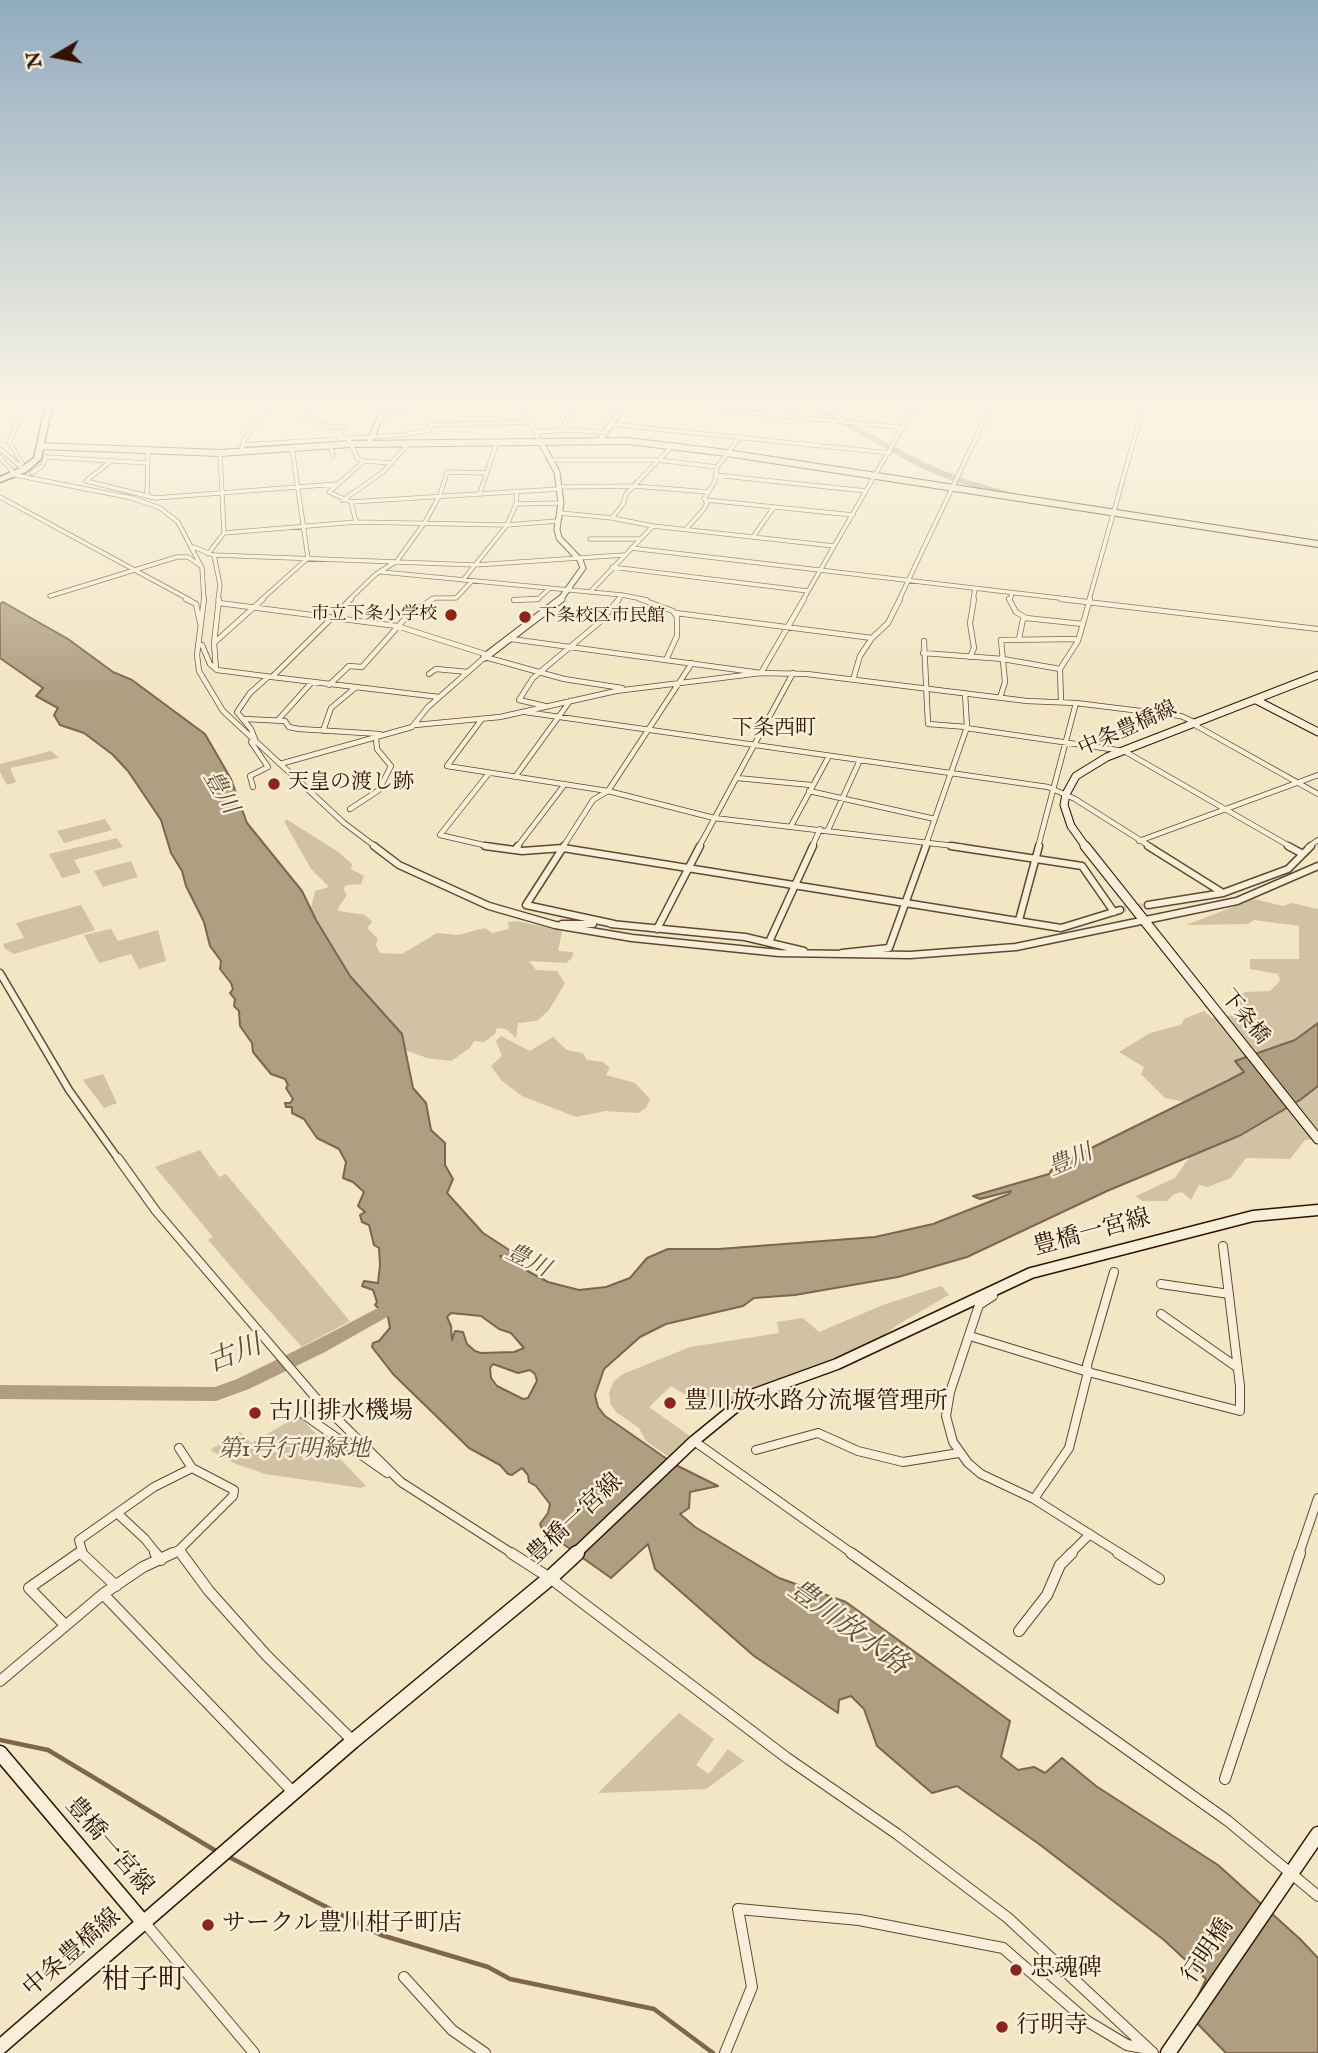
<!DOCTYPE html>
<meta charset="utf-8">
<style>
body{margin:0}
#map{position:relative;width:1318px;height:2053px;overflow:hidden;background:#f2e6c4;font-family:"IM FELL English",serif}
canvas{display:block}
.north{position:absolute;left:21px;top:21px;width:70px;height:70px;-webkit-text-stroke:5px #f7efd9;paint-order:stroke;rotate:260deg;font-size:19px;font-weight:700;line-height:28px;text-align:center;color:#311300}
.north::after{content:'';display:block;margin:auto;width:24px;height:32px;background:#311300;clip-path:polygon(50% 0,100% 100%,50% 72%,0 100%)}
</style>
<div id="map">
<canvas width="1318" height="2053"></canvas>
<div class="north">N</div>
</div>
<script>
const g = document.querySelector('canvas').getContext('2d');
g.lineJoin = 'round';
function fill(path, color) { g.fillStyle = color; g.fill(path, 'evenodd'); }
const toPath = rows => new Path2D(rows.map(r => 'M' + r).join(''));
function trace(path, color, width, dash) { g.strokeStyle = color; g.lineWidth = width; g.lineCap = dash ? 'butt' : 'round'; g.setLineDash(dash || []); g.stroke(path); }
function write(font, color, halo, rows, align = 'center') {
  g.font = font + ' "IM FELL English","Noto Serif JP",serif'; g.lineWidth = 5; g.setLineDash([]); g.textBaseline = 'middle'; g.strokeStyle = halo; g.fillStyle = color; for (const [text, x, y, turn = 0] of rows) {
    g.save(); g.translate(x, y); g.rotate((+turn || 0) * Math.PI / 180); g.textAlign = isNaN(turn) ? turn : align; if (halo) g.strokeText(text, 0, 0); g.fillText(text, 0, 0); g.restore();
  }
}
fill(toPath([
 [51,751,59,758,10,768,16,782,7,785,0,772,0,764],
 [105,819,112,830,64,843,57,831],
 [286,819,337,851,352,864,351,869,364,876,361,884,347,885,343,888,347,895,338,908,339,911,365,915,372,922,367,928,378,939,376,945,380,953,402,954,437,933,458,935,485,928,492,933,509,929,508,922,517,921,562,931,558,951,573,952,572,958,566,963,529,961,536,970,557,971,565,983,549,1010,537,1021,518,1023,516,1038,506,1029,497,1028,495,1034,484,1042,474,1041,470,1048,451,1061,427,1058,405,1050,402,1034,350,976,316,920,311,909,315,891,329,887,311,869,285,823],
 [117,838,123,847,74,860,81,873,62,878,49,854],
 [131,861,138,877,103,887,94,871],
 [1254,899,1283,906,1292,903,1318,909,1318,1023,1295,1040,1236,1061,1244,1072,1229,1080,1185,1102,1165,1098,1141,1074,1144,1067,1119,1052,1150,1033,1181,1025,1184,1019,1204,1011,1212,1018,1234,1015,1242,1007,1234,996,1246,992,1270,991,1280,981,1278,974,1250,969,1250,959,1299,959,1299,926,1254,920,1248,924,1186,925],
 [81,905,95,930,14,954,5,949,3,944,24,938,16,923],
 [111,929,118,941,158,930,166,961,139,969,131,954,99,963,84,935],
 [501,1036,530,1051,553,1037,567,1050,583,1053,587,1060,603,1062,610,1068,606,1075,635,1083,650,1099,646,1108,638,1113,605,1111,576,1117,522,1096,502,1081,491,1066,502,1056,496,1041],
 [103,1074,117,1103,104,1108,83,1080],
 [1318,1086,1318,1138,1305,1140,1290,1159,1246,1158,1231,1178,1208,1187,1199,1185,1191,1200,1182,1192,1174,1194,1167,1201,1142,1201,1136,1196,1175,1178,1191,1155,1241,1135,1300,1100],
 [200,1150,219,1177,226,1174,350,1321,302,1347,259,1299,208,1240,213,1237,155,1167],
 [941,1286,949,1295,899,1324,868,1347,836,1362,751,1390,719,1409,709,1400,695,1401,671,1386,649,1407,690,1436,669,1457,646,1441,639,1428,616,1412,611,1405,609,1393,614,1381,623,1374,690,1347,779,1333,777,1322,803,1318,819,1332,883,1305],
 [299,1416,366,1486,361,1488,265,1474,234,1463,210,1450,240,1432,251,1443],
 [679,1713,714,1739,696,1765,709,1774,728,1749,744,1761,706,1789,598,1793]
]), '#d1c2a3');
const water = toPath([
 [3,602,68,639,113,672,132,680,205,734,231,779,247,823,302,891,316,920,350,976,402,1034,413,1088,426,1103,431,1130,445,1143,445,1165,453,1179,447,1193,483,1233,517,1255,500,1256,548,1282,579,1290,606,1287,630,1278,647,1258,668,1249,719,1249,875,1237,933,1224,1009,1194,1011,1191,980,1199,973,1196,1049,1174,1052,1169,1069,1159,1229,1080,1244,1072,1235,1061,1295,1040,1318,1023,1318,1086,1300,1100,1241,1135,1107,1191,967,1257,898,1277,795,1295,754,1298,743,1306,666,1324,640,1337,604,1369,595,1395,598,1407,605,1416,621,1427,674,1464,718,1486,690,1492,689,1508,680,1514,695,1527,779,1578,846,1602,1010,1721,1001,1757,1018,1770,1034,1767,1045,1773,1062,1758,1096,1786,1218,1865,1300,1939,1318,1958,1318,2053,1226,2053,1189,2015,1206,1979,1164,1940,1039,1844,957,1786,932,1793,877,1746,864,1709,851,1696,839,1700,838,1713,754,1656,655,1569,648,1544,611,1578,542,1529,540,1524,548,1513,550,1504,536,1486,529,1482,528,1475,522,1468,512,1475,508,1474,500,1465,469,1448,393,1374,372,1347,373,1343,379,1341,390,1328,388,1317,375,1305,377,1302,373,1290,362,1286,364,1281,378,1283,380,1265,379,1248,374,1245,369,1225,362,1222,360,1215,365,1212,358,1206,364,1192,353,1182,343,1178,346,1162,339,1149,317,1138,304,1119,292,1113,292,1107,286,1107,285,1103,290,1103,293,1099,286,1088,288,1085,285,1079,271,1074,253,1052,252,1043,240,1026,239,1011,234,1006,235,999,230,993,233,989,231,983,220,969,221,961,210,946,204,922,186,886,182,871,171,853,161,820,128,771,112,754,84,733,60,725,54,715,58,708,36,696,43,688,0,658,0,604,3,602],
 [451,1313,481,1316,499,1329,511,1333,524,1348,514,1352,481,1353,475,1351,467,1344,463,1332,455,1331,452,1340,451,1326,447,1317,451,1313],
 [493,1364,518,1373,530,1370,535,1374,537,1381,528,1398,523,1399,497,1386,491,1378,490,1368,493,1364]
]);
fill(water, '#b09e81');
trace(water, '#7d664d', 2);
trace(toPath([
 [0,1740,48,1750,216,1851],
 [229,1857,381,1935,488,1967,510,1979,654,2009,713,2053]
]), '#7d664d', 4.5);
fill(toPath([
 [806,404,815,404,925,463,964,479,1023,496,1019,499,958,483,919,467,806,404],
 [397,1298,403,1300,405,1304,403,1308,325,1352,249,1389,216,1401,0,1399,0,1385,215,1387,237,1379,313,1342,397,1298]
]), '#b09e81');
trace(toPath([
 [1120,910,1148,905]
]), '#d5c6a7', 6, [6, 2.5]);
const streetFar4 = toPath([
 [318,404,303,416,329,427,342,427,358,459,364,461],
 [523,404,522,413,537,431,535,432,540,441],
 [577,404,565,422,567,430,604,432],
 [666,404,905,428],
 [841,404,835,416,844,420],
 [0,406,2,404],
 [384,411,400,412,418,404],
 [609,424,890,453],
 [538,432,567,430],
 [242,445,402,435,429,430,430,425,527,422],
 [330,445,333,456],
 [242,448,244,440,261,417,277,404],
 [0,449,20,466],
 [0,457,15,475,132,498,160,508,178,522,202,568,204,600],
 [551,460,658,460,717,467],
 [111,461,86,481,155,498,337,484],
 [392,463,364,461,329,492,351,502,559,489],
 [20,465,22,463,9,442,27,404],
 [32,473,42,466,46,457,147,463],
 [715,475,866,491],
 [559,487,634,486,709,492],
 [480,493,497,442],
 [147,496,148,450],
 [0,497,190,600],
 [343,500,383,472,409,443],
 [706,500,853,515],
 [351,502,356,522],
 [516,504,561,503],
 [560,513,612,518,653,526],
 [612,518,623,504,626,494,673,445],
 [686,529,704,509,707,503,704,499,715,481,717,467,740,437],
 [224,533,356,522,507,525,558,521],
 [753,537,774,507],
 [590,539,639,539],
 [193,547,214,555,475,565,624,555],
 [631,548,1076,600],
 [208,554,224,533,220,453],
 [214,555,220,585,218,600],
 [612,567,808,591],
 [382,572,622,595,647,600],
 [463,580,507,525,516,504,517,491],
 [590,592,653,526,834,546],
 [50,596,177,557,188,557,201,566],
 [261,600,308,558,292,448],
 [349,600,376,574,397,561,425,522,440,495,447,472,486,473],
 [430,600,434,598,456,598,472,581],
 [514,600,538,599,550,588],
 [618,600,622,595],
 [803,600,916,404],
 [899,600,992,404],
 [973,600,975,589],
 [1010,600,1012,593],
 [1089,600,1144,404]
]);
const streetFar3 = toPath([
 [186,599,196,604,200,623],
 [204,599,197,655,199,671,223,711,344,823,376,847],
 [640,599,673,611,677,617,677,636,666,660],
 [1009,599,1016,612,1026,618,1023,619,1019,639],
 [1061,599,1318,629],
 [514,600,538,599],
 [219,603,397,626,488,655],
 [676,613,872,638],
 [1026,618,1083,624],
 [511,639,761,673,807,674,1027,701,1076,703,1181,716,1196,723],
 [924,641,928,724,967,727],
 [214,643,263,599],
 [198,644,202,645,210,664,217,670,272,677,351,599],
 [923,653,1003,659,1060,669],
 [970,657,974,648,970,623,974,599],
 [216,669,214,643,219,599],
 [429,674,436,669,468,672],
 [272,677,439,697],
 [853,680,860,656,872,638,888,623,900,599],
 [329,685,349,666,362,667,409,614,433,599],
 [1000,698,1005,682,1001,640,1078,639],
 [1061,702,1060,669,1078,641,1090,599],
 [545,706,519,700,533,678,601,621,619,599],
 [525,712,1048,787,1075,799,1151,847],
 [245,719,285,721,289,727,299,729,380,734],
 [482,719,447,766,608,791,714,818,963,847],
 [278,720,312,682],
 [1193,724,1318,794],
 [415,725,500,717,616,691,761,673,804,599],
 [966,728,1124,751,1291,847],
 [323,731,331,708,355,688],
 [280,764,412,727,428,707,485,657,564,679,622,688],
 [489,773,440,835,492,847],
 [515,777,570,701],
 [737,778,811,785],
 [253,787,250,776,268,767,251,742,255,739,251,729,237,712,250,693,268,677],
 [809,791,935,819],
 [350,809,379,790,391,766,377,749,376,738],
 [791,826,829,756],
 [828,830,860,760],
 [1139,841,1318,775],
 [517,847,565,784],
 [563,847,593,800,608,791,692,663],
 [699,847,793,673],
 [812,847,820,829],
 [925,847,967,727,965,693],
 [1038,847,1076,703],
 [1308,847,1318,840]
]);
const streetFar2 = toPath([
 [374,846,399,865,489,906,555,925,632,938,779,953,910,955,1016,947,1237,901,1318,866],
 [485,846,522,851,563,848,1061,928,1120,910],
 [564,846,526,905,614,924],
 [951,846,1082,866,1114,912],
 [1148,846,1223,893,1288,869,1311,846],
 [1288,846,1301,853],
 [515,850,518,846],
 [1148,905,1223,893],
 [1019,920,1039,846],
 [562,924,593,924],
 [611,924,745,937,804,951],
 [657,929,700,846],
 [769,942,813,846],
 [842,953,889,948,926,846],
 [0,973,69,1090,119,1160]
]);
const streetFar1 = toPath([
 [118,1158,156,1211,315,1397,401,1482,513,1554],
 [1161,1284,1229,1294],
 [993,1296,979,1305,950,1392,946,1416,953,1442,968,1463,981,1474,1034,1499,1121,1554],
 [1161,1314,1238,1368],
 [970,1336,1088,1372,1240,1411,1240,1386,1223,1246],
 [300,1412,387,1473],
 [694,1441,853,1554],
 [756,1450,818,1433,858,1451,903,1462,959,1453],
 [1034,1499,1069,1448,1088,1372,1087,1365,1114,1272],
 [117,1513,145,1539,157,1554],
 [179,1550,182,1554],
 [77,1554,80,1552],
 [83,1554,79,1540,154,1487,192,1468],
 [170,1554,179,1550,233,1496,234,1490,192,1468,179,1448],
 [1070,1554,1090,1534],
 [1299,1554,1318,1498]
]);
const street = toPath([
 [81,1553,116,1586],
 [155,1553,161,1560],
 [181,1553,209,1591,267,1656,352,1740],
 [511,1553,550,1578,787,1758,897,1834,1008,1918,1153,2053],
 [851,1553,1228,1821,1318,1896],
 [1118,1553,1159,1579],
 [103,1594,293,1792],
 [65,1625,29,1588,79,1553],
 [1019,1631,1047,1595,1060,1565,1072,1553],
 [0,1681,103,1594,143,1567,173,1553],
 [1225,1779,1300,1553],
 [145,1923,254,2053],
 [404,1977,452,2030,485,2053],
 [725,2053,752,1987,738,1909,859,1920,1003,1948,1087,2021,1127,2045,1148,2049]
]);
const secondaryFar4 = toPath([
 [600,440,625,404],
 [540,441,557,472,561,503,557,529,559,538,580,560,583,568,560,600],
 [369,443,380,418,391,404]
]);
const secondaryFar3 = toPath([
 [485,657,561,599],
 [1256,700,1318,732],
 [1086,847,1071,826,1064,805,1066,794,1076,776,1107,757,1318,675]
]);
const secondaryFar2 = toPath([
 [1085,846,1318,1139]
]);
const secondaryFar1 = toPath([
 [575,1554,694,1441,749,1396,837,1364,1031,1273,1253,1216,1318,1210]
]);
const secondary = toPath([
 [0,1753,143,1922],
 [0,2047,353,1741,550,1578,577,1553],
 [1168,2053,1318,1834]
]);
const primary = toPath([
 [40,446,220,453,350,444,628,441,727,453,1318,544]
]);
const highway = toPath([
 [46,404,52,404,41,459,26,472,0,482,0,477,20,468,34,458,46,404]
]);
trace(streetFar4, '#614831', 5);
trace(streetFar3, '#614831', 6);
trace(streetFar2, '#614831', 9);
trace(streetFar1, '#614831', 10);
trace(street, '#614831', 12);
trace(secondaryFar4, '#311300', 7);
trace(secondaryFar3, '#311300', 9);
trace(secondaryFar2, '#311300', 11);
trace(secondaryFar1, '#311300', 13);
trace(secondary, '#311300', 17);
trace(primary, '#311300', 8);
trace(highway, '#311300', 3);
trace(streetFar4, '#f7efd9', 3.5);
trace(streetFar3, '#f7efd9', 4.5);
trace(streetFar2, '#f7efd9', 6);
trace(streetFar1, '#f7efd9', 8);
trace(street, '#f7efd9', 10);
trace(secondaryFar4, '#f7efd9', 5);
trace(secondaryFar3, '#f7efd9', 7);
trace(secondaryFar2, '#f7efd9', 9);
trace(secondaryFar1, '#f7efd9', 10);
trace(secondary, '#f7efd9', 14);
trace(primary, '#f2e6c4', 6);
fill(highway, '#f2e6c4');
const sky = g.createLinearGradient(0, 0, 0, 692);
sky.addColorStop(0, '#91abbf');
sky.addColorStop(0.58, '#f9f4e4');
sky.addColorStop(1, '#f9f4e400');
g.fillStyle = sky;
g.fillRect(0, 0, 1318, 692);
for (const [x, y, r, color] of [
 [451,615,7,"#8f2418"],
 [525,617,7,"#8f2418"],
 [274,784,7,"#8f2418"],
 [670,1403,7,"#8f2418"],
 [255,1413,7,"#8f2418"],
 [208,1925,7,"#8f2418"],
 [1016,1970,7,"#8f2418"],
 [1002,2027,7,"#8f2418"]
]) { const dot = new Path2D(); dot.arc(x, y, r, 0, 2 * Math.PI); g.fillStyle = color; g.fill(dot); trace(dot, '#f7efd9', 2.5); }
write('18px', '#311300', '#f7efd9', [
 ["市立下条小学校",437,615],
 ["下条校区市民館",539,617,"left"]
], 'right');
write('21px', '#311300', '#f7efd9', [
 ["下条西町",774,730]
]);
write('21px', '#311300', '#f7efd9', [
 ["中条豊橋線",1128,730,-24],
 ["下条橋",1244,1018,51]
]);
write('21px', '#311300', '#f7efd9', [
 ["天皇の渡し跡",288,784]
], 'left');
write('italic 23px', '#644b34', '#f7efd9', [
 ["豊川",219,793,60],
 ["豊川",1071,1162,-23],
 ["豊川",527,1262,26]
]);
write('24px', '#311300', '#f7efd9', [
 ["豊橋一宮線",1092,1234,-15],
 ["豊橋一宮線",576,1520,-43],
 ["豊橋一宮線",108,1847,49],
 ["行明橋",1209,1952,-56],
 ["中条豊橋線",73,1954,-41]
]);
write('24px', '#311300', '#f7efd9', [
 ["豊川放水路分流堰管理所",684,1403],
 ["古川排水機場",269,1413],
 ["サークル豊川柑子町店",222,1925],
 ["忠魂碑",1030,1970],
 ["行明寺",1016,2027]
], 'left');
write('italic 24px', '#695039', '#f7efd9', [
 ["第1号行明緑地",294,1451]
]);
write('italic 28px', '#644b34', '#f7efd9', [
 ["古川",235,1356,-21],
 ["豊川放水路",847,1629,36]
]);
write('28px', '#311300', '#f7efd9', [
 ["柑子町",144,1982]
]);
</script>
